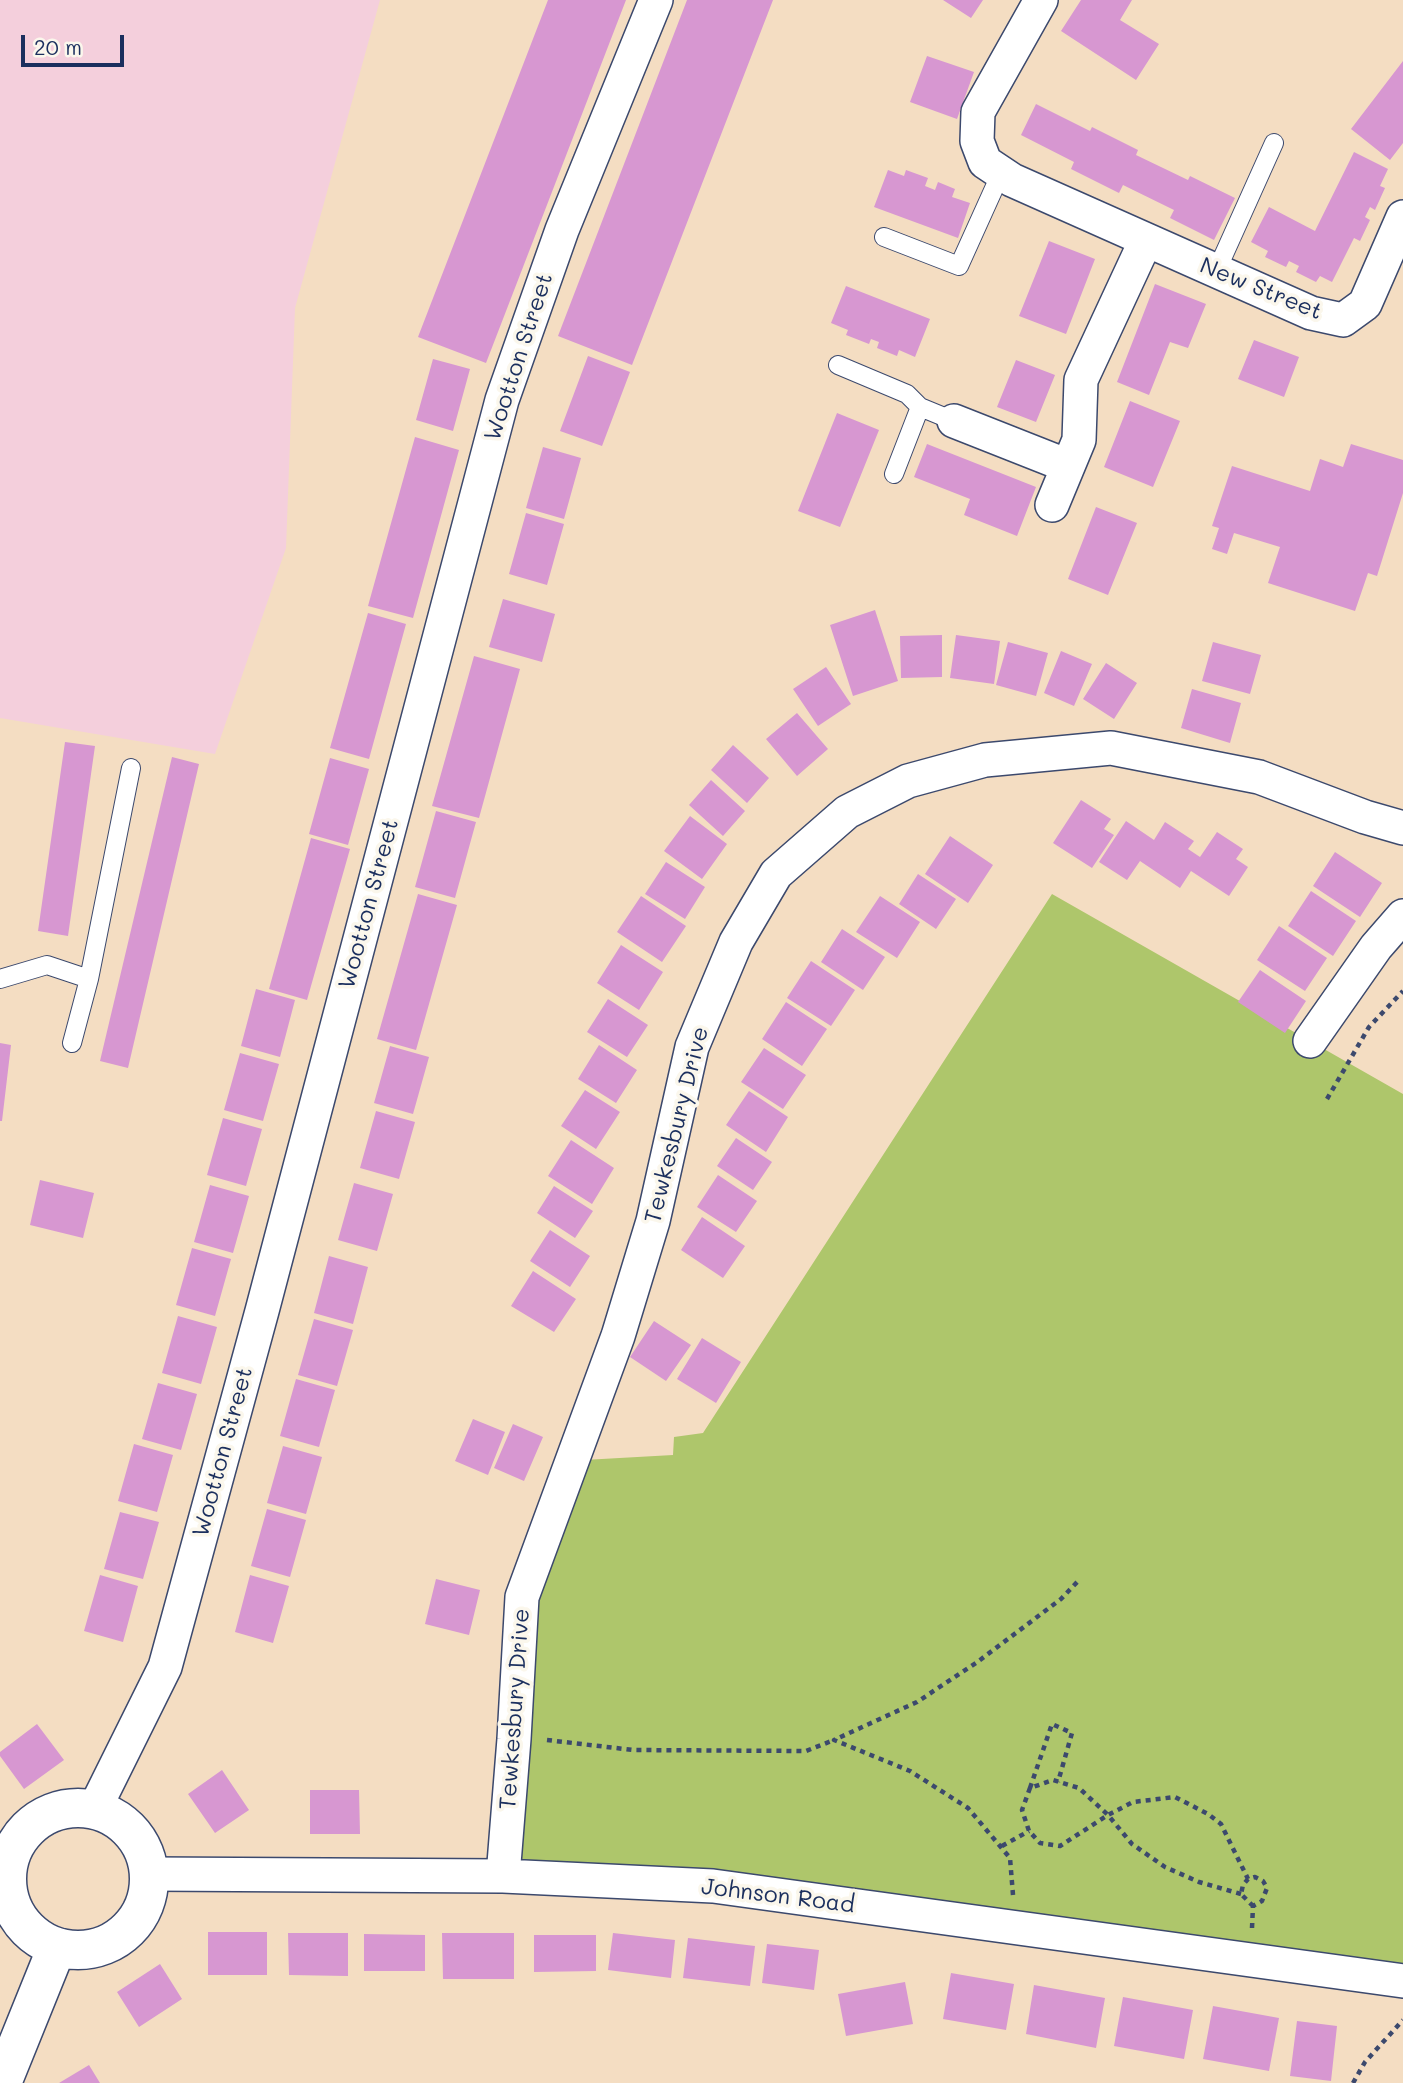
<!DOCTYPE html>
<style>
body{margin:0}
#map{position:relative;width:1403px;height:2083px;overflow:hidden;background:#f4ddc2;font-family:Mali,sans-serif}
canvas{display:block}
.scale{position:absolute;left:21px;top:35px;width:103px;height:32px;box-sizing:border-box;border:4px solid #1b2f5e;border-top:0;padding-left:9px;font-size:21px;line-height:24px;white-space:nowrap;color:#1b2f5e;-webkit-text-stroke:5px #fbf7ec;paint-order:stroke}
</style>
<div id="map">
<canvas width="1403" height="2083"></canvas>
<div class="scale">20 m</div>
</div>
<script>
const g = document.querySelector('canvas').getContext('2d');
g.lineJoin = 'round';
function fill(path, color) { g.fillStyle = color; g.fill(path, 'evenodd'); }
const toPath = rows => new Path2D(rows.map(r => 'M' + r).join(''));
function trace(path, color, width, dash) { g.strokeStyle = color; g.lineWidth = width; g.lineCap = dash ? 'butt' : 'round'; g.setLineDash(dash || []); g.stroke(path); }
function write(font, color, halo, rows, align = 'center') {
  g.font = font + ' Mali,sans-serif'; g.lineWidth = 7; g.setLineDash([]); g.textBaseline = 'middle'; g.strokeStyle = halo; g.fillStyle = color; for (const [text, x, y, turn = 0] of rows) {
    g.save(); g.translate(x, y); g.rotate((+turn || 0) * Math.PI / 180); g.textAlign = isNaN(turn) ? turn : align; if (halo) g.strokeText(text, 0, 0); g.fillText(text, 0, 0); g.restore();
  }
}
fill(toPath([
 [0,0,380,0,295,308,286,548,215,754,0,718]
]), '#f4cfdc');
fill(toPath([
 [1052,894,1403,1094,1403,1972,512,1868,533,1599,584,1460,673,1455,674,1437,703,1433]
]), '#aec66b');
fill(toPath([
 [548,0,626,0,486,363,418,337],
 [687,0,773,0,632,365,558,336],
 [943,0,983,0,971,18],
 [1081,0,1132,0,1120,20,1159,44,1136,80,1061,31],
 [927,56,974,72,957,119,910,102],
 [1403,61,1403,143,1390,160,1351,129],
 [1036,104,1090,131,1092,127,1138,150,1136,155,1188,180,1190,176,1235,198,1214,240,1170,218,1174,210,1123,185,1119,193,1071,169,1074,162,1021,135],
 [1354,152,1388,169,1380,186,1385,188,1375,210,1370,207,1365,217,1370,220,1360,241,1354,238,1332,282,1320,276,1316,282,1296,272,1299,266,1289,261,1286,267,1265,257,1268,251,1251,242,1269,207,1315,231],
 [888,170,904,176,906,170,928,178,925,186,935,190,938,182,955,189,952,197,970,203,958,238,874,207],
 [1049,241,1095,259,1066,334,1019,316],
 [1155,284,1206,304,1188,348,1170,342,1149,395,1117,382],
 [846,286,930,319,915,357,899,350,897,356,877,348,879,342,871,339,869,344,846,335,848,330,831,323],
 [1254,340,1299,357,1284,397,1238,379],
 [588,356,630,372,602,446,560,431],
 [433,359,470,369,453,431,416,420],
 [1016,360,1055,375,1036,422,997,407],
 [1130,401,1180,421,1153,487,1104,467],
 [837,413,879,430,840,527,798,511],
 [415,437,459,450,413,618,368,606],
 [927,444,1036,487,1017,536,964,515,970,499,914,477],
 [1351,444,1403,460,1403,493,1377,576,1368,573,1355,611,1268,583,1280,547,1234,533,1227,554,1212,549,1219,528,1212,526,1232,466,1310,491,1320,459,1343,467],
 [543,447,581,458,564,519,526,508],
 [1096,507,1137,523,1108,595,1068,579],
 [526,513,564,524,547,585,509,574],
 [503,599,555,614,542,662,489,647],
 [875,610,898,681,853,696,830,625],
 [368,613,406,624,369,759,330,748],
 [942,635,942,677,901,678,900,636],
 [956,635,1000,641,994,684,950,678],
 [1008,642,1048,653,1036,696,996,685],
 [1213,642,1261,655,1250,694,1202,681],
 [1061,651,1092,664,1074,706,1044,693],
 [474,656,520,669,479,818,432,806],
 [1106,663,1137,683,1114,719,1083,699],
 [826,667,851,704,818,726,793,689],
 [1192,689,1241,703,1230,743,1181,728],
 [797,713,828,749,797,776,766,739],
 [65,742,95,746,68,936,38,931],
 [733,745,769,778,747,803,711,770],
 [172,757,199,764,128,1068,100,1061],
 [330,758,369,769,348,845,309,834],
 [711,780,745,811,723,836,689,805],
 [1081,800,1111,819,1104,829,1114,835,1092,868,1053,843],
 [436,811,476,822,455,898,415,887],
 [690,816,727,844,702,879,664,851],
 [1126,821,1154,840,1165,822,1194,841,1188,849,1200,857,1217,832,1243,849,1236,859,1248,867,1229,896,1191,871,1180,888,1140,861,1127,880,1099,862],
 [950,836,993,865,968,903,925,874],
 [311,838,350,849,307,1000,269,989],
 [1335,852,1382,883,1360,917,1313,886],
 [666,862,705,887,685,919,645,894],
 [918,874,956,899,936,929,899,904],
 [1311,891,1356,921,1333,956,1288,926],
 [418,894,457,905,416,1050,377,1039],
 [641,896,686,926,662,962,617,932],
 [880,896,920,922,897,958,856,932],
 [1279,926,1327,958,1305,991,1257,960],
 [842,929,885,957,863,990,821,962],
 [621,945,663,972,639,1010,597,983],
 [811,961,855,990,831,1026,787,998],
 [1260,970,1306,1001,1285,1033,1238,1002],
 [256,989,295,1000,280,1057,241,1046],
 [608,999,648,1025,627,1057,587,1032],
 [786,1002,827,1029,802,1066,762,1039],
 [0,1043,11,1045,2,1121,0,1121],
 [599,1045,637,1070,616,1103,578,1079],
 [390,1046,429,1057,413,1114,374,1103],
 [764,1048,806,1075,783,1109,741,1082],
 [240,1053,279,1064,263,1121,224,1110],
 [585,1090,620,1112,596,1149,561,1126],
 [749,1091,788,1117,766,1152,726,1125],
 [376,1111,415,1122,399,1179,360,1168],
 [223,1118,262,1129,246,1186,207,1175],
 [736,1138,772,1162,753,1190,717,1166],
 [571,1140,614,1168,592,1204,548,1176],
 [718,1175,757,1201,736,1232,697,1207],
 [40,1180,94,1193,83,1238,30,1225],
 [354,1183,393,1194,377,1251,338,1240],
 [210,1185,249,1196,233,1253,194,1242],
 [554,1186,593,1211,575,1238,537,1213],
 [702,1217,745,1246,723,1278,681,1250],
 [550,1230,590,1256,570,1287,530,1261],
 [192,1248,231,1259,215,1316,176,1305],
 [329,1256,368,1267,353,1324,314,1313],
 [533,1271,576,1299,554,1332,511,1306],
 [178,1316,217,1327,201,1384,162,1373],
 [314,1319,353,1330,337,1386,298,1375],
 [654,1321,691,1345,666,1381,630,1357],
 [702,1338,741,1362,716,1403,677,1379],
 [296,1379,335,1390,319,1447,280,1436],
 [158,1383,197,1394,181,1450,142,1439],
 [473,1419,505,1432,488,1475,455,1461],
 [513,1424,543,1437,524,1481,494,1468],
 [134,1444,173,1455,157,1512,118,1501],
 [283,1446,322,1457,306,1514,267,1503],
 [267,1509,306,1520,290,1577,251,1566],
 [120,1512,159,1522,143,1579,104,1569],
 [100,1575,138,1586,123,1642,84,1631],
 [250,1575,289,1586,273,1643,235,1632],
 [436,1579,480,1590,469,1635,425,1624],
 [37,1724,64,1760,24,1789,0,1756,0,1752],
 [222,1770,249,1810,215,1833,188,1794],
 [310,1790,359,1790,360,1834,310,1834],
 [208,1932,267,1932,267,1975,208,1975],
 [288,1933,348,1933,348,1976,289,1975],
 [442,1933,514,1933,514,1979,443,1979],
 [613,1933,675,1940,671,1978,608,1970],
 [364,1934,425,1935,425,1971,364,1971],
 [534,1935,596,1935,596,1971,534,1972],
 [688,1938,755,1946,750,1986,683,1978],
 [767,1944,819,1950,814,1990,762,1983],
 [160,1964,182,1999,139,2027,117,1992],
 [951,1973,1014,1984,1006,2030,943,2019],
 [905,1982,913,2024,846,2036,838,1994],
 [1034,1985,1105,1998,1096,2048,1026,2034],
 [1123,1997,1193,2010,1184,2059,1114,2046],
 [1213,2006,1279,2018,1269,2071,1203,2059],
 [1297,2021,1337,2026,1331,2081,1290,2076],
 [89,2065,100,2083,59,2083]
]), '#d797d1');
const lane = toPath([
 [884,237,959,266,1001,173],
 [1216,272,1274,143],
 [838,365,907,394,920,407,954,421],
 [894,474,920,407],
 [0,979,47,965,89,979,131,768],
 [72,1043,89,979]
]);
const street = toPath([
 [1041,0,978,112,977,141,985,162,1012,180,1311,313,1343,320,1365,304,1403,217],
 [954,421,1068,466],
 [1052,505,1079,440,1081,380,1146,240],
 [1310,1041,1376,947,1403,916],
 [94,1810,165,1667,262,1311,502,400,562,230,656,0],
 [149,1874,503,1876,713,1886,1403,1981],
 [503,1876,514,1739,522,1597,618,1336,653,1221,692,1047,736,942,776,874,847,812,908,781,985,760,1111,748,1259,777,1365,817,1403,828]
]);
const secondary = toPath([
 '7 1879a71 71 0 1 1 142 0a71 71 0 1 1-142 0Z',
 [2,2083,57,1947]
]);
trace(lane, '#3c496d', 20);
trace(street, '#3c496d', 36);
trace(secondary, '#3c496d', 41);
trace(toPath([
 [1327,1099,1369,1027,1403,991],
 [547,1740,633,1750,806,1751,834,1740],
 [1030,1788,1052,1724,1072,1733,1058,1782],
 [1002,1846,1029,1831],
 [1241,1894,1199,1882,1165,1867,1132,1844,1108,1815,1079,1788,1053,1780,1030,1788,1022,1810,1029,1831,1040,1843,1060,1846,1108,1815,1133,1802,1175,1797,1208,1814,1221,1824,1248,1879],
 [1013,1895,1010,1858,968,1808,910,1771,834,1740,917,1702,976,1663,1061,1599,1080,1579],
 [1252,1928,1253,1906,1262,1901,1267,1888,1263,1881,1255,1877,1248,1879,1243,1885,1241,1894,1253,1906],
 [1353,2083,1365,2062,1403,2020]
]), '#3c496d', 4.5, [5, 5]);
trace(lane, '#fff', 18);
trace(street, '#fff', 33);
trace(secondary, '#fff', 38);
write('23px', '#1b2f5e', '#fbf7ec', [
 ["New Street",1261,289,22],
 ["Wootton Street",519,357,-72],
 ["Wootton Street",369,904,-75],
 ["Tewkesbury Drive",677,1125,-76],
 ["Wootton Street",223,1452,-75],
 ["Tewkesbury Drive",515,1709,-86],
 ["Johnson Road",778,1896,7]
]);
</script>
